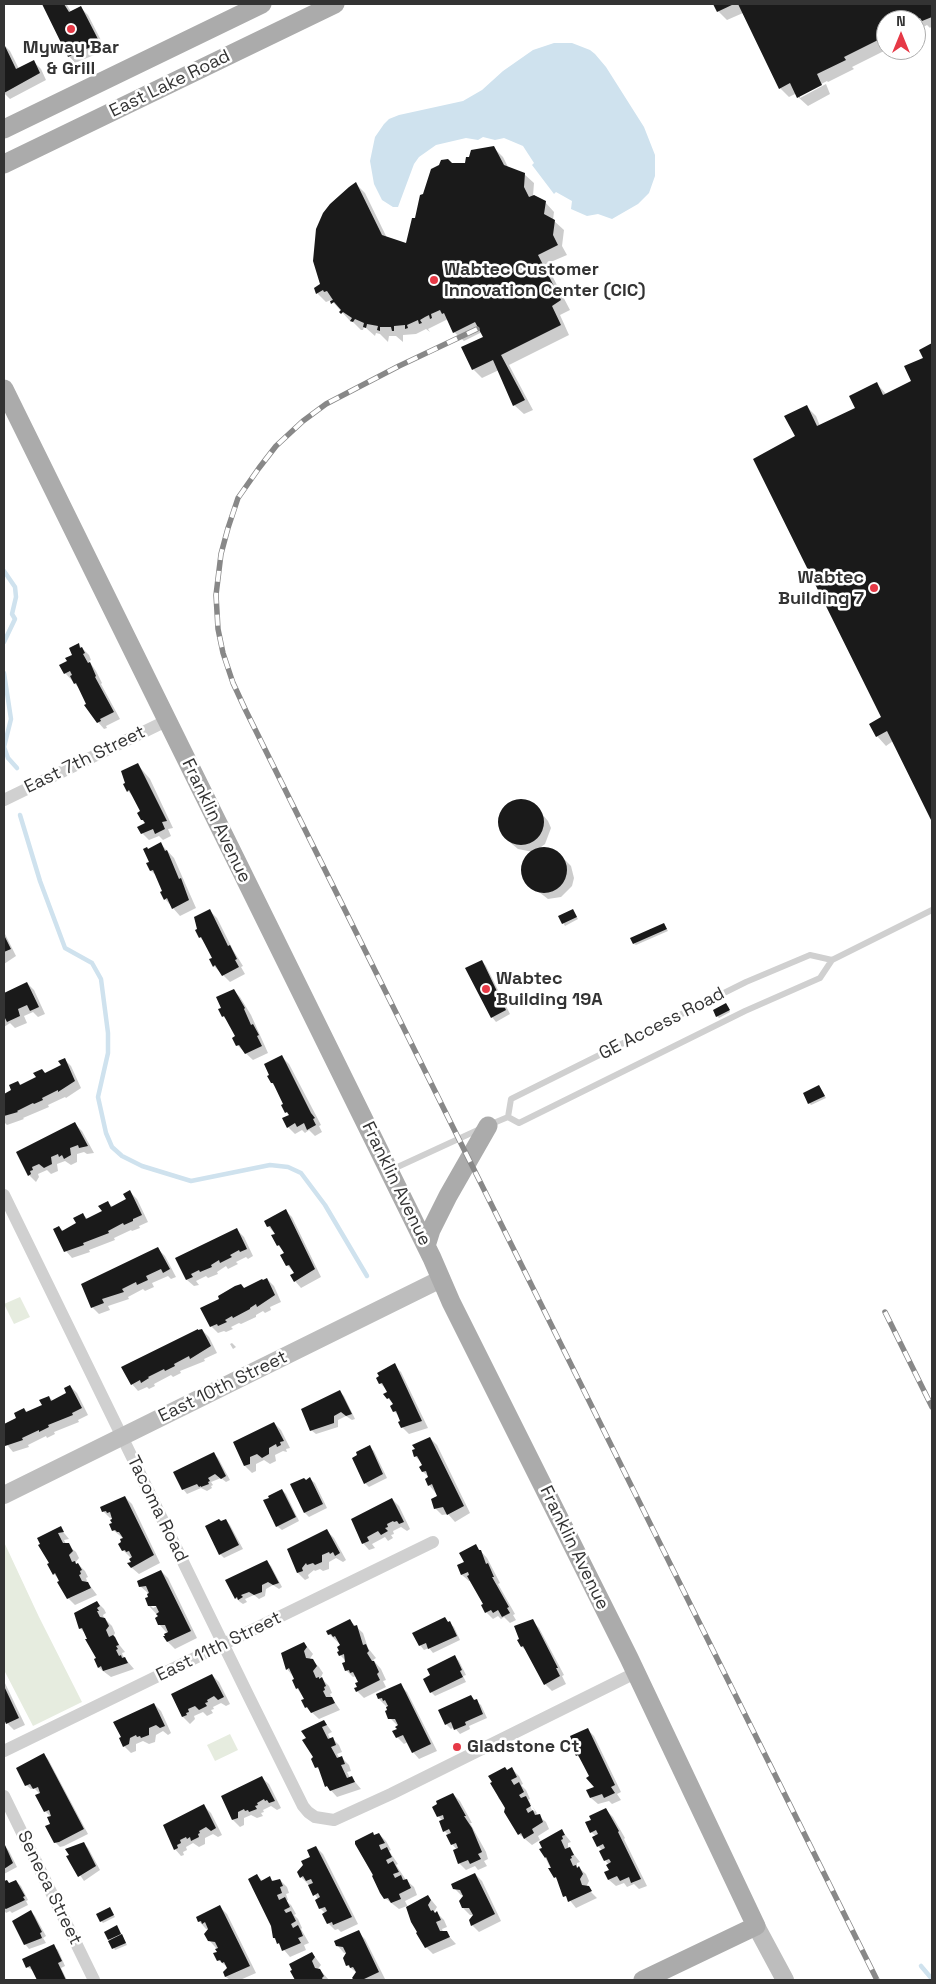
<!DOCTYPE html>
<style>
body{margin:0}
#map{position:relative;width:936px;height:1984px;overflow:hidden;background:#fff;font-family:"Space Grotesk",sans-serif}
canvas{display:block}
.frame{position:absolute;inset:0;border:5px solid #333;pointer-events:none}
.north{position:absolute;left:876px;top:10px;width:50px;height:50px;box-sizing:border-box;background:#fff;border:1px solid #adadad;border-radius:50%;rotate:0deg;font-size:14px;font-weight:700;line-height:20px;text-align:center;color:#333}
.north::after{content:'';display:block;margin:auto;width:18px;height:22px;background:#e63946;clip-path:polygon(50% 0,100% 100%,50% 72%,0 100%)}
</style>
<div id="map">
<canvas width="936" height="1984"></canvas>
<div class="frame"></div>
<div class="north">N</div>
</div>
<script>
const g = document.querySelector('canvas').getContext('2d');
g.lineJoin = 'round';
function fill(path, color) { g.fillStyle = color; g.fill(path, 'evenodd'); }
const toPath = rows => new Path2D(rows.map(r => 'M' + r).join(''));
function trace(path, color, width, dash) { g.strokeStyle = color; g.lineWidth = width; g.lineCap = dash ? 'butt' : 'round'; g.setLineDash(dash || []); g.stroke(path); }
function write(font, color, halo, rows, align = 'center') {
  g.font = font + ' "Space Grotesk",sans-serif'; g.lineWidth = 5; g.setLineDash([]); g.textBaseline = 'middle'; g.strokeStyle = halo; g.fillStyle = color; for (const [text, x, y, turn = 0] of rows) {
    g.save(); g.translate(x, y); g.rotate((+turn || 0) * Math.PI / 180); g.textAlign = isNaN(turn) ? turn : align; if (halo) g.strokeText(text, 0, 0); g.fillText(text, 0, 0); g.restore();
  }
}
fill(toPath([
 [20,1297,30,1317,14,1324,4,1304],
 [4,1542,39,1617,82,1702,33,1726,4,1670],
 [230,1734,238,1750,215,1761,207,1745]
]), '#e6ecdf');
fill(toPath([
 [554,43,572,43,590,50,595,54,606,67,644,127,655,155,655,176,649,193,638,204,612,219,598,214,587,216,571,209,572,201,556,192,554,194,532,165,534,163,523,146,504,138,495,140,483,137,478,140,466,138,436,145,419,157,414,164,398,207,393,207,382,200,374,184,370,161,375,137,384,124,389,119,399,115,463,101,482,90,503,71,533,50]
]), '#cfe2ee');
fill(toPath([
 [44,4,71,4,67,5,71,12,81,8,88,15,106,50,75,63,69,56],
 [715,4,932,4,932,26,930,28,927,25,916,31,916,20,886,20,886,50,852,67,854,69,828,82,827,81,800,95,800,98,826,84,830,94,808,106,798,97,797,93,789,97,780,88,743,13,727,20,718,11],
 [4,45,10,51,19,69,34,62,41,69,46,80,10,99,4,93],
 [493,147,503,157,509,169,524,174,534,183,533,196,545,202,554,212,553,220,564,230,562,246,567,255,546,264,570,310,560,315,569,335,509,365,533,410,524,414,514,405,499,370,482,378,473,369,484,337,482,332,464,341,454,332,448,319,428,329,430,332,426,329,416,334,403,335,403,342,396,336,389,336,388,342,380,334,376,333,375,336,366,328,364,327,363,330,361,330,352,321,351,322,331,300,326,302,317,293,356,184,365,193,387,238,407,244,416,219,452,164,466,164],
 [932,344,932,819,893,741,886,746,877,736,882,717,796,437,807,407,816,416,820,426,857,409,877,384,887,395,912,381,925,359,920,351],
 [79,645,89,655,91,660,89,661,96,671,102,683,101,684,120,719,106,726,107,728,104,729,98,722,80,689,65,673],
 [138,765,150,779,173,828,168,829,171,836,163,840,159,836,149,840,142,833,146,824,142,820,141,812,134,797,128,791],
 [520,800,529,802,537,808,548,821,551,828,545,844,541,847,554,849,571,866,574,878,572,886,561,897,548,899,526,882,523,871,524,864,533,852,518,849,506,839,500,824,503,810,513,801],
 [161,844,174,858,196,908,180,916,165,899,158,877,151,871,149,850],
 [573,910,578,919,565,926,560,917],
 [210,911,217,918,233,950,243,966,241,967,245,974,230,982,214,966,211,959,213,959,206,944,200,937],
 [664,924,668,931,636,945,634,944],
 [4,932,16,956,4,964],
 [482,961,486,966,510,1014,496,1022,492,1017],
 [27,983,34,990,45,1014,38,1017,33,1012,24,1016,27,1023,15,1028,10,1023,4,1027,4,995],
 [233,990,240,997,251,1015,268,1053,253,1060,237,1045,237,1037,229,1022,223,1016,222,1008],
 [728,1006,730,1012,719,1018,717,1016],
 [282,1057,289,1064,321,1125,319,1126,322,1132,315,1136,309,1130,305,1133,302,1130,295,1134,288,1127,290,1116,286,1112,285,1104,277,1088,272,1083],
 [64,1059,71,1066,81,1088,66,1098,65,1097,48,1105,49,1107,23,1118,24,1119,7,1125,4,1122,4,1095,13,1091,18,1082,22,1086,62,1066],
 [820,1088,826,1098,811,1105,809,1103],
 [75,1124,82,1131,94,1153,87,1154,84,1152,77,1154,77,1162,71,1165,65,1161,57,1164,58,1171,51,1174,47,1170,38,1174,39,1177,36,1182,29,1175,17,1152],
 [130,1192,137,1199,148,1222,139,1226,140,1228,132,1231,131,1230,114,1238,115,1240,89,1250,90,1252,72,1258,66,1251,59,1227,63,1231,78,1224,83,1215,88,1219,103,1212,108,1203,113,1207,127,1200],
 [286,1211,292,1217,321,1277,301,1288,295,1281,296,1274,287,1265,286,1254,278,1245,276,1235,268,1226],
 [237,1230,244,1237,253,1256,248,1259,246,1257,236,1262,238,1264,228,1269,226,1266,217,1272,218,1274,208,1278,206,1276,196,1281,199,1285,194,1286,187,1280,177,1258],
 [158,1249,165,1256,176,1277,171,1279,168,1276,152,1283,154,1287,145,1291,143,1289,128,1297,129,1299,108,1306,110,1310,99,1314,92,1307],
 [267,1279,274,1286,281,1302,270,1307,271,1310,265,1313,263,1311,256,1315,256,1317,241,1324,239,1323,231,1327,233,1329,226,1332,224,1331,218,1333,211,1326],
 [202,1330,209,1337,217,1353,204,1359,205,1361,180,1371,181,1373,173,1377,171,1375,154,1384,155,1386,149,1389,147,1387,138,1391,132,1384],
 [232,1343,236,1347,233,1349,230,1344],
 [394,1365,401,1372,428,1428,409,1434,402,1427,401,1418,394,1411,394,1405,388,1398,387,1390,380,1383],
 [70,1386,77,1393,88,1415,78,1420,79,1422,54,1432,55,1434,47,1438,46,1436,28,1445,29,1447,13,1452,4,1441,4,1425,18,1418,24,1409,28,1413,43,1406,49,1397,53,1401,68,1394],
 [339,1391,344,1396,355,1419,352,1420,346,1416,338,1420,338,1427,316,1434,311,1430],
 [274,1423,281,1430,290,1448,286,1449,287,1452,283,1451,275,1455,276,1461,270,1464,264,1460,256,1464,256,1471,252,1473,245,1466,235,1442],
 [430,1438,437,1445,470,1513,455,1522,448,1514,442,1515,435,1508,439,1497,429,1485,430,1478,423,1472,424,1465,415,1456],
 [370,1447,374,1451,387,1478,369,1487,365,1483],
 [214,1454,218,1458,230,1480,226,1482,221,1478,211,1482,213,1485,211,1486,212,1488,207,1491,201,1488,187,1494,183,1489],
 [310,1479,315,1483,327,1508,309,1517,305,1513,306,1482],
 [282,1490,286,1494,299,1521,282,1530,277,1526],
 [125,1497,132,1504,160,1563,139,1574,132,1568,132,1559,123,1550,124,1539,113,1530,113,1517,110,1518,103,1511],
 [392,1499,399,1506,410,1529,407,1531,401,1527,393,1531,394,1534,391,1535,393,1538,388,1541,385,1537,372,1544,375,1548,369,1550,363,1543],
 [226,1520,230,1525,243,1549,224,1558,220,1554],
 [60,1528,69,1539,64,1540,66,1544,76,1552,79,1558,75,1563,77,1565,78,1564,85,1571,88,1577,86,1578,87,1581,83,1583,88,1583,97,1595,75,1605,68,1598,59,1579,54,1574,51,1564,40,1546],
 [327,1531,334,1538,346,1560,343,1562,336,1558,329,1562,329,1569,323,1571,320,1569,315,1571,314,1570,308,1575,309,1578,305,1580,298,1573,288,1550],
 [476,1546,487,1558,500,1583,498,1584,515,1614,513,1615,516,1620,510,1623,504,1617,501,1619,498,1616,493,1619,486,1612,483,1606,485,1604,471,1581,469,1581,462,1575,465,1563],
 [267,1562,271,1566,282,1587,279,1589,273,1585,266,1589,265,1596,259,1599,254,1595,245,1599,247,1602,243,1604,240,1602,236,1598],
 [161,1571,168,1578,197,1638,175,1649,168,1642,165,1634,171,1632,166,1632,159,1624,159,1617,149,1606,148,1593,140,1586],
 [161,1602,162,1604,153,1608,151,1606],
 [97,1602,104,1609,106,1613,103,1615,104,1618,112,1626,115,1633,113,1637,125,1652,122,1653,123,1656,134,1669,111,1677,99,1668,98,1658,86,1634,80,1628],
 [444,1618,454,1627,460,1640,433,1653,429,1648,424,1650,420,1645],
 [350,1621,363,1633,368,1648,376,1658,373,1660,381,1669,386,1680,383,1681,386,1687,364,1698,357,1691,359,1682,356,1676,353,1677,346,1670,346,1661,340,1655,342,1646,329,1634],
 [532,1621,539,1628,564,1675,562,1676,566,1684,552,1691,545,1684,528,1652,522,1647,516,1627],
 [304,1643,313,1654,309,1660,312,1660,319,1667,323,1673,319,1681,322,1679,329,1686,332,1693,330,1694,332,1698,340,1710,319,1719,306,1707,305,1700,297,1688,296,1680,287,1669,283,1654],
 [455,1657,459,1661,466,1675,463,1676,466,1682,435,1696,431,1692],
 [212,1675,219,1682,230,1704,226,1706,221,1703,213,1707,214,1709,211,1710,213,1713,207,1716,203,1712,194,1716,195,1719,190,1724,183,1717,173,1695],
 [4,1681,25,1725,14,1730,7,1723,4,1716],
 [400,1685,407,1692,437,1751,419,1759,413,1752,408,1742,404,1744,397,1737,401,1725,397,1725,390,1718,392,1704,386,1706,379,1699],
 [471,1697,481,1705,487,1718,469,1726,470,1729,460,1734,454,1727,451,1729,446,1724],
 [154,1704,161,1711,171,1733,168,1735,163,1731,156,1735,155,1742,149,1744,143,1741,136,1744,136,1751,131,1753,124,1746],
 [324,1721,332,1732,328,1734,330,1739,332,1738,339,1745,342,1752,337,1754,340,1759,342,1758,349,1765,351,1771,347,1772,350,1778,351,1777,361,1789,337,1797,327,1786,321,1771,316,1767,315,1758,312,1752],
 [587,1729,594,1736,621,1792,617,1794,621,1800,612,1804,609,1801,598,1804,591,1798,596,1787,582,1761,577,1755,576,1748],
 [44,1755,48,1759,88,1834,64,1846,60,1847,55,1842,51,1817,45,1811,40,1794,34,1788,31,1789,26,1785],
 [512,1769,519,1776,523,1784,521,1785,526,1790,530,1799,528,1800,537,1813,536,1814,546,1822,549,1829,538,1836,541,1842,562,1831,571,1842,568,1843,568,1847,580,1862,577,1863,577,1869,579,1868,586,1874,589,1881,586,1887,597,1898,576,1908,560,1888,559,1881,555,1877,541,1849,543,1848,540,1840,532,1845,519,1834,504,1803,499,1799,490,1776],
 [529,1804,531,1804,535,1811,533,1812],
 [262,1778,269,1784,281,1808,277,1810,271,1806,263,1810,264,1812,261,1813,263,1816,257,1818,251,1815,244,1818,244,1825,240,1827,233,1820,223,1797],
 [453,1794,460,1801,472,1823,470,1823,486,1852,488,1859,484,1861,487,1866,478,1870,475,1866,466,1870,459,1863,457,1850,452,1844,449,1835,444,1831,443,1821,438,1816],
 [204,1806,211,1813,222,1835,218,1837,213,1834,205,1838,205,1844,199,1847,193,1843,186,1847,187,1850,183,1852,184,1855,181,1856,175,1849,165,1825],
 [606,1810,613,1817,625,1838,624,1839,647,1886,639,1889,634,1884,627,1887,624,1883,616,1886,609,1880,606,1873,610,1871,609,1865,605,1860,603,1851,598,1846,596,1836,591,1832,592,1820],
 [379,1834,386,1841,391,1850,389,1851,398,1864,396,1865,406,1880,414,1887,417,1895,405,1901,408,1907,428,1896,437,1907,434,1912,435,1914,437,1913,444,1920,447,1927,442,1929,443,1932,446,1933,456,1944,433,1954,426,1947,418,1933,407,1906,399,1909,385,1898,356,1844],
 [84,1844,88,1848,100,1870,84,1881,68,1857],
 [5,1846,9,1851,17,1867,4,1874],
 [316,1847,323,1854,358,1924,341,1932,338,1929,335,1930,328,1923,326,1914,320,1908,318,1899,308,1884,301,1877],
 [475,1874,482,1881,501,1921,479,1932,472,1925,475,1915,470,1915,463,1908,465,1896,461,1895,454,1888],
 [257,1876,263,1881,270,1878,274,1882,280,1880,287,1887,289,1893,286,1894,288,1900,286,1901,291,1905,296,1914,294,1915,298,1919,302,1928,301,1929,309,1943,304,1945,306,1950,290,1957,274,1938,272,1926,252,1887],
 [6,1881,9,1884,16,1881,21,1886,28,1900,26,1901,28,1905,12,1913,10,1911,6,1913,4,1910,4,1883],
 [220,1907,227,1914,256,1973,240,1980,230,1980,226,1977,225,1972,229,1968,218,1960,220,1948,216,1948,209,1940,210,1929,206,1929,199,1921],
 [111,1910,115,1917,103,1923,101,1921],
 [31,1912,35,1916,46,1936,43,1938,46,1943,29,1949,25,1944],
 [119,1929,127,1945,115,1950,109,1939],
 [358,1932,365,1939,385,1979,355,1980,354,1978,357,1973,347,1965,347,1953,344,1953,337,1945],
 [53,1946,58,1950,65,1966,61,1968,67,1980,38,1980,34,1971,27,1967],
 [312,1953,321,1965,317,1970,320,1970,329,1980,296,1980,292,1971]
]), '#0003');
trace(toPath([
 [4,571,15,587,16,597,12,614,15,619,4,642],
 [4,673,11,719,4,747,8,758,17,768],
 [20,815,40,881,65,948,92,963,101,979,108,1033,108,1053,98,1097,106,1133,112,1147,122,1156,142,1166,191,1181,270,1165,288,1167,301,1173,325,1205,367,1276],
 [921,1966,932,1979]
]), '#cfe2ee', 4.5);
fill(toPath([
 [42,4,64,4,69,12,81,6,100,43,68,57],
 [713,4,734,4,717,12],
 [738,4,932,4,932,17,922,21,920,18,917,20,886,20,886,36,844,57,846,60,817,74,822,85,797,98,790,83,779,89],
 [4,44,16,69,34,60,40,73,4,93],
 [494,146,504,165,525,173,524,187,529,197,534,195,546,201,544,214,555,220,553,235,558,245,538,255,561,300,552,306,561,325,501,355,525,400,513,406,493,360,472,370,461,347,483,337,475,322,453,333,444,313,442,314,440,310,431,314,432,318,430,319,429,315,425,317,420,320,422,323,419,324,418,320,407,325,408,328,405,329,405,325,394,326,394,331,392,331,391,327,380,327,380,331,377,330,378,326,367,324,366,328,363,327,364,323,355,319,353,322,350,321,352,318,343,312,341,314,339,312,341,310,334,302,331,304,330,301,333,300,327,291,324,292,323,290,316,294,314,288,320,284,313,261,316,229,323,213,330,204,349,187,356,182,382,235,406,243,412,218,415,218,420,195,423,194,431,169,439,165,441,160,448,159,452,163,465,163,466,157,469,157,471,150],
 [932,343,932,822,887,731,876,737,869,724,881,717,753,459,795,436,784,416,807,405,817,426,855,408,849,396,877,382,883,395,911,381,904,366,923,358,919,350],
 [79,643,80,648,82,647,85,653,83,654,88,663,90,662,96,676,95,677,114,712,100,719,101,721,97,723,84,705,86,704,76,683,74,684,70,676,72,675,70,671,64,674,59,665,67,661,65,658,72,655,69,648],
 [138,763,167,821,162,822,165,829,155,834,153,829,141,834,137,827,145,823,143,820,141,820,137,813,140,811,129,790,127,792,123,784,125,783,121,771],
 '498 822a23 23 0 1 1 46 0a23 23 0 1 1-46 0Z',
 [161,842,165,851,167,850,179,879,181,878,189,900,172,909,167,898,164,900,160,892,162,891,153,870,150,871,146,863,149,862,143,849,147,847,148,849],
 '521 870a23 23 0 1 1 46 0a23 23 0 1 1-46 0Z',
 [210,909,228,946,230,945,237,959,235,960,239,967,222,976,215,965,213,967,209,959,212,958,201,937,199,938,195,930,197,929,194,917],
 [573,909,577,917,562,924,558,916],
 [664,923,667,929,633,944,630,938],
 [4,935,11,949,4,952],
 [482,960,506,1010,491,1018,465,968],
 [27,982,39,1007,30,1011,27,1005,18,1009,20,1016,7,1022,4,1016,4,993],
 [234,989,245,1008,244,1009,251,1025,253,1024,259,1035,257,1036,262,1046,245,1054,239,1045,236,1046,232,1038,235,1036,224,1016,222,1017,218,1009,221,1008,216,997],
 [726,1003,730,1010,716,1017,713,1010],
 [282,1055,311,1113,315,1118,313,1119,316,1125,307,1130,304,1123,297,1127,295,1123,287,1128,282,1118,289,1115,287,1112,285,1113,281,1105,283,1104,273,1083,271,1083,267,1076,269,1075,264,1064],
 [65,1058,75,1081,58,1092,58,1090,42,1098,43,1100,34,1104,33,1103,17,1111,18,1112,4,1116,4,1094,11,1090,9,1085,18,1081,20,1085,36,1077,33,1073,42,1069,45,1073,61,1065,58,1061],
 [819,1085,825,1096,808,1104,803,1093],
 [75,1122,88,1146,79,1148,78,1145,70,1148,71,1155,64,1159,62,1155,59,1157,58,1154,51,1157,52,1164,44,1168,39,1164,32,1167,33,1170,30,1171,31,1174,28,1176,16,1152],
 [130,1190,142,1215,133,1219,133,1221,124,1225,123,1223,108,1231,109,1233,83,1243,84,1245,64,1252,53,1229,59,1226,62,1231,76,1223,73,1218,83,1213,86,1219,102,1211,98,1206,108,1201,111,1207,126,1199,123,1194],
 [286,1209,315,1269,294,1282,290,1275,294,1273,289,1265,286,1266,280,1255,284,1253,279,1245,277,1246,271,1235,275,1234,270,1226,267,1227,264,1221],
 [237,1228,247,1249,240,1252,239,1250,230,1255,232,1257,220,1263,219,1260,211,1265,212,1267,200,1272,199,1270,191,1274,193,1277,186,1280,175,1258],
 [158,1247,170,1269,163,1273,161,1269,146,1276,148,1280,137,1285,136,1282,122,1289,124,1292,102,1299,104,1303,91,1308,81,1284],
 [267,1278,275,1295,257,1307,256,1304,250,1308,250,1309,233,1318,232,1316,225,1320,227,1322,218,1326,217,1324,210,1327,200,1308,219,1299,218,1296,235,1286,241,1284,244,1288,262,1279,263,1280],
 [198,1329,198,1330,202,1329,211,1346,190,1359,189,1356,174,1364,175,1366,165,1371,164,1369,148,1377,149,1378,141,1383,140,1380,131,1385,121,1367],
 [395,1363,422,1421,401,1428,398,1422,400,1421,396,1411,393,1412,390,1406,393,1404,389,1398,387,1399,383,1394,387,1392,382,1383,379,1384,376,1378,379,1376,377,1373],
 [70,1385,82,1408,72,1413,73,1415,48,1425,49,1427,39,1432,39,1430,22,1438,23,1440,5,1446,4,1424,16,1418,14,1413,24,1408,26,1412,42,1405,39,1400,49,1396,51,1401,66,1393,64,1388],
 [340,1390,352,1414,346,1416,341,1412,334,1416,334,1423,310,1431,301,1409],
 [274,1422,284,1441,280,1442,281,1445,277,1447,276,1444,269,1448,269,1454,262,1458,257,1454,250,1457,250,1464,244,1466,233,1442],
 [430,1437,464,1506,447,1515,443,1507,434,1509,431,1499,437,1496,432,1484,428,1486,425,1479,428,1477,426,1471,422,1472,419,1467,422,1465,417,1456,414,1457,412,1450,415,1449,412,1445],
 [370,1445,383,1474,364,1484,352,1458,357,1455,356,1452],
 [214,1452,226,1476,221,1479,215,1474,208,1478,210,1481,208,1482,209,1484,201,1487,201,1486,199,1487,197,1484,182,1490,173,1472],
 [310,1477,323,1504,304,1513,290,1484,304,1478,306,1480],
 [282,1489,296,1517,276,1527,263,1500,269,1498,268,1496],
 [125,1496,154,1555,131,1568,127,1563,131,1562,129,1559,132,1557,129,1551,126,1552,125,1550,122,1551,118,1544,121,1542,120,1539,123,1538,119,1532,117,1532,115,1530,112,1531,109,1524,112,1523,110,1520,112,1519,110,1512,107,1513,106,1511,102,1512,100,1507],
 [392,1498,404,1522,399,1524,397,1521,394,1522,393,1521,387,1524,388,1527,385,1528,388,1531,381,1535,378,1531,367,1537,369,1541,362,1544,351,1519],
 [219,1519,221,1521,226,1519,239,1545,219,1555,205,1526],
 [61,1526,64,1532,58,1533,63,1543,69,1543,73,1551,69,1555,72,1562,75,1561,76,1564,78,1563,82,1570,80,1571,81,1574,79,1575,82,1581,88,1582,91,1588,67,1599,57,1582,59,1581,55,1573,53,1575,47,1564,49,1563,38,1545,40,1544,37,1538],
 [327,1529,340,1553,335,1556,333,1552,330,1554,329,1552,322,1555,322,1562,315,1565,313,1563,307,1565,306,1563,302,1568,303,1571,297,1573,287,1549],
 [476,1544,479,1550,481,1550,486,1564,488,1563,494,1577,492,1577,509,1607,507,1608,510,1613,502,1617,498,1610,493,1613,491,1610,485,1613,481,1605,483,1604,467,1576,469,1575,468,1572,461,1575,457,1565,464,1562,459,1553],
 [267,1560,279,1583,273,1585,268,1582,262,1585,262,1592,254,1595,249,1592,241,1595,243,1597,238,1600,237,1597,235,1599,225,1580],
 [161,1570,191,1631,167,1642,163,1636,165,1636,164,1634,168,1632,165,1625,158,1625,155,1618,158,1616,156,1614,159,1612,156,1606,148,1606,145,1598,148,1597,147,1594,149,1593,146,1586,139,1587,137,1581],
 [97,1601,100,1606,97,1608,99,1611,97,1611,100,1617,105,1618,109,1626,106,1630,109,1637,113,1635,115,1637,119,1645,116,1646,118,1649,116,1650,119,1656,121,1655,122,1658,125,1657,128,1663,103,1671,101,1666,98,1668,94,1659,96,1658,85,1639,87,1639,82,1628,79,1629,74,1613],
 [445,1617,448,1622,450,1621,457,1636,428,1649,426,1643,419,1646,412,1633],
 [350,1619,354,1626,357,1625,363,1645,366,1644,369,1651,367,1653,372,1661,374,1661,379,1672,377,1674,380,1680,356,1692,354,1688,357,1687,355,1683,358,1682,353,1672,350,1673,349,1670,345,1671,342,1663,345,1662,344,1654,339,1656,337,1652,339,1651,337,1647,340,1645,335,1636,333,1637,331,1634,328,1635,326,1631],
 [533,1619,558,1668,556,1668,560,1676,544,1685,523,1646,521,1647,517,1640,519,1639,514,1626],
 [304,1642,307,1647,304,1651,306,1658,313,1659,317,1666,313,1671,316,1678,319,1677,319,1679,322,1677,326,1686,324,1687,325,1690,323,1691,326,1697,332,1697,335,1703,311,1713,307,1707,305,1708,301,1700,304,1699,298,1688,296,1689,292,1680,294,1679,289,1668,286,1670,281,1653],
 [455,1655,462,1670,460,1671,463,1677,430,1693,423,1679,430,1675,427,1669],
 [212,1674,224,1697,218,1700,214,1696,207,1700,208,1702,205,1703,207,1706,199,1710,195,1706,188,1709,189,1712,186,1713,187,1715,182,1717,171,1694],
 [401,1683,431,1744,412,1753,403,1735,396,1738,392,1731,397,1729,395,1727,398,1725,395,1719,388,1719,385,1711,387,1710,386,1707,388,1706,385,1700,383,1701,382,1698,378,1699,376,1694],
 [4,1686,19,1718,6,1724,4,1719],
 [471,1695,474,1700,477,1699,483,1714,465,1722,466,1725,454,1730,451,1722,445,1725,438,1710],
 [154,1703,165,1726,160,1728,156,1725,149,1728,149,1735,141,1738,140,1736,137,1737,136,1735,130,1738,129,1744,123,1747,119,1738,121,1737,113,1722],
 [324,1720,327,1725,322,1727,328,1739,333,1737,336,1745,331,1747,337,1758,342,1756,345,1764,341,1765,347,1778,352,1776,355,1782,330,1791,327,1786,325,1787,318,1767,315,1768,311,1759,313,1757,302,1740,306,1738,301,1731],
 [588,1728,615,1785,611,1787,615,1793,604,1798,602,1794,590,1798,586,1790,594,1787,586,1778,589,1776,578,1755,576,1756,572,1749,575,1748,570,1736],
 [44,1753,84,1829,59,1842,54,1843,45,1826,50,1824,47,1817,51,1816,49,1810,44,1812,35,1795,40,1793,38,1787,33,1789,30,1784,25,1786,16,1768],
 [505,1767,507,1770,512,1767,517,1777,511,1780,514,1785,519,1782,524,1792,519,1795,521,1798,526,1796,531,1806,526,1809,528,1813,533,1810,535,1815,540,1814,543,1822,532,1829,534,1833,524,1839,521,1833,518,1835,504,1812,505,1808,490,1783,492,1782,488,1776],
 [262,1776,275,1801,269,1803,267,1800,265,1801,264,1799,257,1803,258,1805,255,1806,257,1809,249,1812,248,1810,245,1811,244,1809,238,1812,238,1818,232,1820,221,1796],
 [453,1793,466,1816,464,1816,472,1828,482,1852,478,1854,481,1859,470,1864,468,1860,458,1864,453,1850,458,1848,456,1843,451,1845,446,1835,451,1833,449,1829,443,1832,439,1821,444,1819,443,1815,437,1817,432,1807,437,1804,436,1801],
 [204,1804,216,1828,211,1831,206,1827,199,1831,200,1833,198,1834,199,1837,191,1841,190,1837,187,1839,186,1837,180,1840,181,1843,177,1845,178,1848,174,1850,163,1825],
 [606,1808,619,1831,618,1832,641,1879,631,1883,629,1877,620,1881,617,1876,608,1880,604,1872,609,1870,606,1865,611,1862,609,1859,604,1861,599,1851,605,1848,603,1844,597,1847,592,1837,598,1834,596,1830,590,1833,585,1822,591,1820,589,1816],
 [562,1829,565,1835,562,1836,563,1839,561,1840,565,1849,570,1847,574,1855,571,1856,572,1858,570,1859,573,1866,576,1865,577,1868,579,1866,583,1874,580,1879,582,1885,589,1886,592,1891,568,1902,566,1896,563,1897,556,1877,554,1878,548,1868,551,1868,546,1857,545,1858,539,1849,542,1848,539,1842],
 [373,1832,374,1835,379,1833,385,1843,379,1845,381,1850,387,1847,392,1857,386,1860,388,1864,393,1861,399,1872,393,1874,395,1878,401,1875,403,1880,407,1879,411,1888,399,1894,401,1899,391,1903,388,1898,384,1899,380,1893,372,1876,373,1875,355,1844,355,1841],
 [84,1842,96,1866,78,1877,66,1856,69,1855,65,1849],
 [5,1845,13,1863,4,1869,4,1846],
 [316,1846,352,1917,333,1925,332,1922,327,1924,322,1914,327,1911,325,1907,319,1909,315,1900,320,1897,318,1893,313,1896,308,1885,313,1883,311,1879,306,1881,303,1876,300,1878,297,1872,303,1865,301,1861,310,1857,307,1850],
 [475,1873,495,1914,471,1926,469,1920,473,1915,469,1908,462,1908,459,1901,463,1896,460,1890,453,1889,451,1884],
 [257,1874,261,1881,270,1876,272,1881,280,1879,283,1886,280,1887,282,1893,277,1895,279,1900,285,1897,290,1907,284,1910,286,1913,291,1911,296,1921,291,1924,293,1928,298,1925,301,1931,303,1936,298,1938,301,1943,282,1951,279,1943,277,1944,275,1938,273,1938,271,1926,248,1879],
 [7,1880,9,1883,16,1880,25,1896,23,1897,25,1900,6,1909,4,1908,4,1881],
 [428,1895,431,1900,428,1905,431,1911,433,1910,435,1913,437,1911,441,1920,436,1922,440,1931,447,1931,450,1937,425,1948,416,1933,417,1932,411,1922,406,1907],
 [220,1905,250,1966,225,1977,223,1972,227,1968,224,1962,222,1963,220,1960,217,1961,213,1953,217,1952,215,1949,218,1948,215,1942,208,1941,204,1934,208,1929,205,1922,202,1924,201,1921,198,1922,196,1917],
 [110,1907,114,1915,100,1922,96,1914],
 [31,1910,42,1932,40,1933,42,1938,24,1945,12,1921],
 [117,1925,121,1934,108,1940,104,1932],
 [359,1930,379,1972,362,1980,354,1980,352,1978,356,1972,353,1967,350,1968,349,1965,346,1966,343,1958,346,1953,343,1947,336,1946,334,1941],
 [122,1934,126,1943,112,1949,108,1941],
 [54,1944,62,1961,58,1963,66,1980,37,1980,30,1966,26,1968,22,1959],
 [312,1952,315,1957,312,1961,315,1968,320,1969,324,1976,322,1978,323,1980,295,1980,290,1971,292,1970,289,1964]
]), '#1a1a1a');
trace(toPath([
 [810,955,832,960,820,978,745,1011,519,1123,508,1117,511,1099,746,982,810,955],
 [832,960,932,910],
 [489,1125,508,1117],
 [391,1170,480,1129]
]), '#d0d0d0', 6);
trace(toPath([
 [4,800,166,721],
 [4,1195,250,1699,303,1806,308,1812,315,1817,334,1820,391,1794,635,1673],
 [4,1751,433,1542],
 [4,1796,94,1980]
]), '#d0d0d0', 12);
trace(toPath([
 [4,1495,441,1279],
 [756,1926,785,1980]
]), '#bdbdbd', 18);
trace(toPath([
 [4,129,262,4],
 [4,164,335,4],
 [4,389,432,1258,451,1302,629,1658,756,1926,643,1980],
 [426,1246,431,1230,448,1196,488,1126]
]), '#ababab', 19);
const rail = toPath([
 [477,329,399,366,326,404,303,421,276,446,259,468,238,498,228,528,221,554,216,595,218,629,223,653,233,683,246,711,877,1980],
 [885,1312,932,1407]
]);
trace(rail, '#888', 5.5);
trace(rail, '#fff', 4, [11]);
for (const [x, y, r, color] of [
 [71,29,5,"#e63946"],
 [434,280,5,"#e63946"],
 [874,588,5,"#e63946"],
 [486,989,5,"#e63946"],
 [457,1747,5,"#e63946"]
]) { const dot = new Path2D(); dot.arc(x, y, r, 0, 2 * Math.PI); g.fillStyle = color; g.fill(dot); trace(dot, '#fff', 2); }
write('bold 18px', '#333', '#fff', [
 ["Myway Bar",71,48,"center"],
 ["& Grill",71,69,"center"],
 ["Wabtec Customer",444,270],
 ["Innovation Center (CIC)",444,291],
 ["Wabtec",864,578,"right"],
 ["Building 7",864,599,"right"],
 ["Wabtec",496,979],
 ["Building 19A",496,1000],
 ["Gladstone Ct",467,1747]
], 'left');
write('18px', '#333', '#fff', [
 ["East Lake Road",170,84,-26],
 ["East 7th Street",85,760,-26],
 ["Franklin Avenue",216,821,64],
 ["GE Access Road",662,1024,-27],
 ["Franklin Avenue",396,1184,64],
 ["East 10th Street",223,1387,-26],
 ["Tacoma Road",157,1509,64],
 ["Franklin Avenue",574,1548,64],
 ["East 11th Street",219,1647,-26],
 ["Seneca Street",49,1888,64]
]);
</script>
